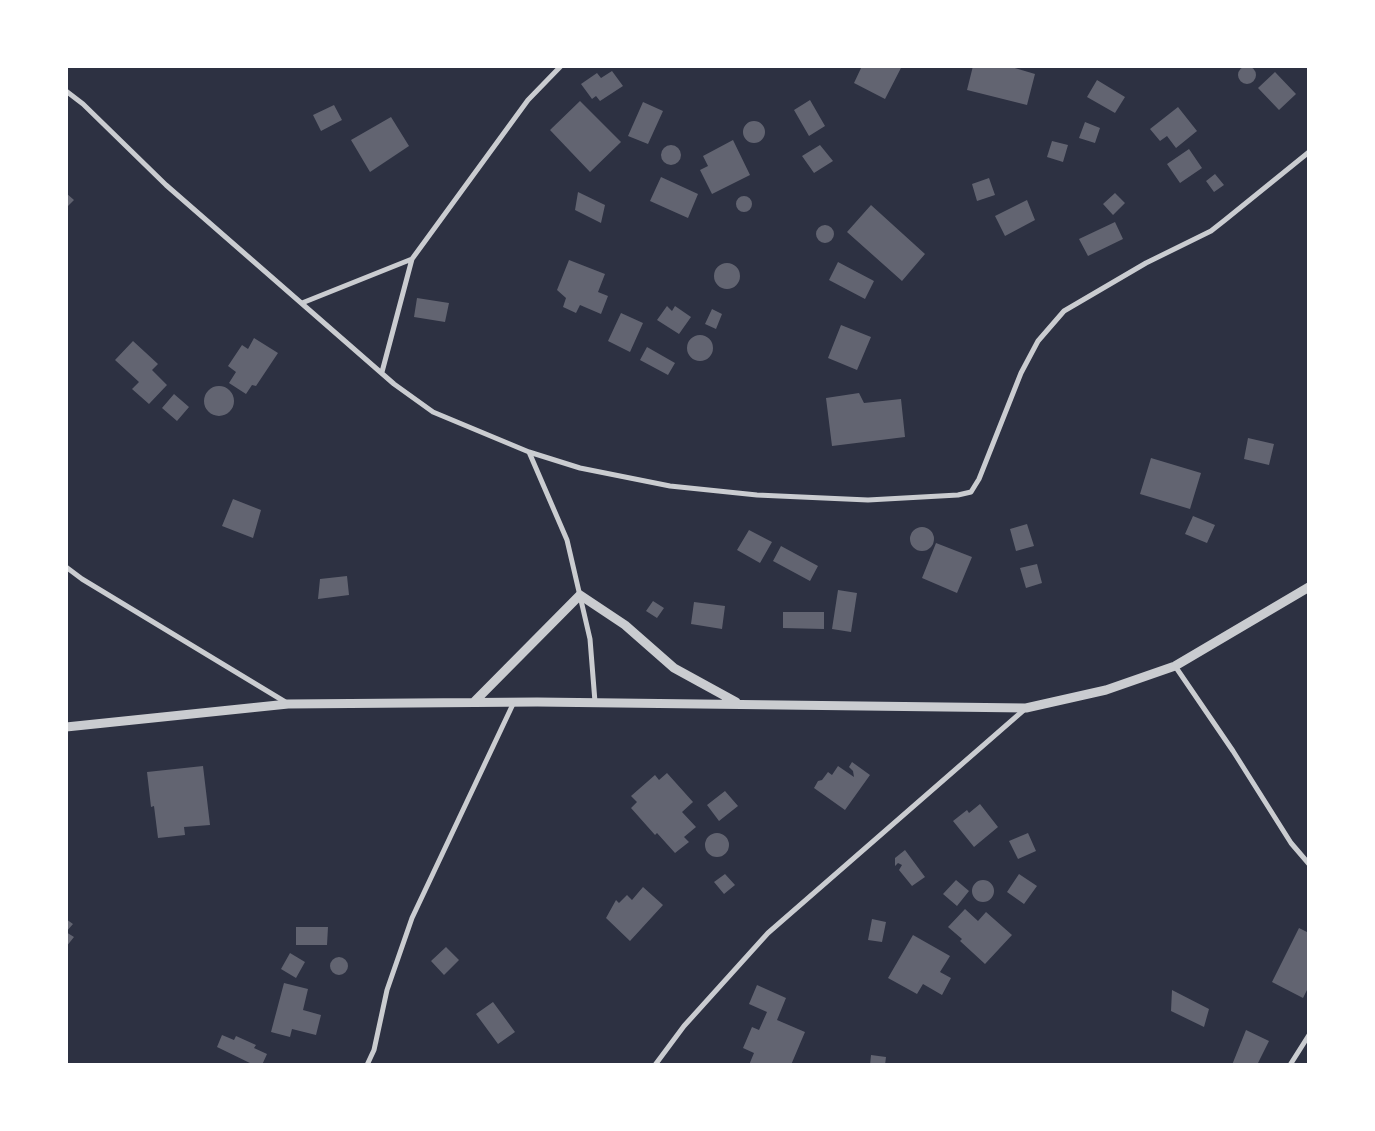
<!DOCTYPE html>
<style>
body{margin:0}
#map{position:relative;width:1375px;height:1131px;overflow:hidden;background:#2d3142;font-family:"DejaVu Sans",sans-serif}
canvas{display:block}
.frame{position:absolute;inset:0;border:68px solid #fff;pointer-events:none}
</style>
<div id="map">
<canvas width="1375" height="1131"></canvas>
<div class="frame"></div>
</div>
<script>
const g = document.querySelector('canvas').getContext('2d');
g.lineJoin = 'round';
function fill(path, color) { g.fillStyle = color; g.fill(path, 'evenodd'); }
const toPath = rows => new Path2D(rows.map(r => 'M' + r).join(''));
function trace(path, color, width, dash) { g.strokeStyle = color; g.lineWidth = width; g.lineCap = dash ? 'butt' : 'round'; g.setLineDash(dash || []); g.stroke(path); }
fill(toPath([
 [862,66,902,66,885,99,854,83],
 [973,66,1008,66,1035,74,1027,105,967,90],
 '1238 75a9 9 0 1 1 18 0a9 9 0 1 1-18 0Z',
 [612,71,623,86,600,101,596,96,592,99,581,84,597,73,601,78],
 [1275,72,1296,94,1279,110,1258,88],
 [1097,80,1125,97,1115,113,1087,97],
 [810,100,825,126,809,136,794,110],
 [580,101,621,142,590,172,550,130],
 [643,102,663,111,648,144,628,136],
 [334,105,342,120,321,131,313,115],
 [1178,107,1197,131,1176,148,1167,136,1160,141,1150,129],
 [391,117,409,146,370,172,351,140],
 '743 132a11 11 0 1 1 22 0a11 11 0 1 1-22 0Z',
 [1085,122,1100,128,1095,143,1079,138],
 [733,140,750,175,712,194,700,170,708,166,703,156],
 [1052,141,1068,145,1063,162,1047,157],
 '661 155a10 10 0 1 1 20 0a10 10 0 1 1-20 0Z',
 [820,145,833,161,814,173,802,156],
 [1189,149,1202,168,1180,183,1167,164],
 [1215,174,1224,185,1214,192,1206,181],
 [661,177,698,194,688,218,650,201],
 [989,178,995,195,977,201,972,184],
 [578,192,605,205,601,223,575,210],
 [66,193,74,200,66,208],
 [1115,193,1125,203,1113,215,1103,204],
 '736 204a8 8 0 1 1 16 0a8 8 0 1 1-16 0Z',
 [1027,200,1035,220,1005,236,995,216],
 [871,205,925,254,902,281,847,232],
 [1115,222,1123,239,1088,256,1079,239],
 '816 234a9 9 0 1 1 18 0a9 9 0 1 1-18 0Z',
 [569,260,605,274,598,292,608,296,601,314,580,305,576,313,563,307,566,298,557,290],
 [838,262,874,281,865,299,829,280],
 '714 276a13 13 0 1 1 26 0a13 13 0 1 1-26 0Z',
 [417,298,449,303,445,322,414,317],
 [667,306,672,311,675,306,691,317,679,334,657,320],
 [712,309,722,314,716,329,705,324],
 [621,313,643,323,630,352,608,341],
 [841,325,871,337,857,370,828,358],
 '687 348a13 13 0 1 1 26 0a13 13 0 1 1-26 0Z',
 [254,338,278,353,256,386,252,385,246,394,229,383,236,372,228,366,242,345,248,349],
 [133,341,158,364,152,370,167,385,149,404,132,389,139,382,115,360],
 [647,347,675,363,668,375,640,360],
 '204 401a15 15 0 1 1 30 0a15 15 0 1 1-30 0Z',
 [859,393,864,403,901,399,905,437,832,446,826,398],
 [174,394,189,407,177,421,162,408],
 [1248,438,1274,444,1269,465,1244,459],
 [1151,458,1201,473,1190,509,1140,494],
 [233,499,261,510,253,538,222,526],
 [1193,516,1215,525,1207,543,1185,534],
 [1027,524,1034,546,1016,551,1010,529],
 '910 539a12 12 0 1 1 24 0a12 12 0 1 1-24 0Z',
 [749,530,772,542,760,563,737,550],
 [936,543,972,557,957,593,922,578],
 [781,546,818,566,810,581,773,561],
 [1037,564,1042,583,1026,588,1020,568],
 [347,576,349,595,318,599,320,579],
 [838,590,857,593,851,632,832,629],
 [653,601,664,608,657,618,646,611],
 [694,602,725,606,722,629,691,624],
 [783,612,824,612,824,629,783,628],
 [852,762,870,775,845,810,814,788,818,781,822,780,828,772,832,775,838,766,854,777,853,771,849,767],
 [203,766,210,825,184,827,185,835,158,838,154,806,151,807,147,772],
 [667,773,693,802,682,812,696,827,684,837,689,842,675,853,657,833,655,835,631,808,637,802,631,796,655,775,659,780],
 [725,791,738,806,719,821,707,805],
 [980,804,998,827,974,847,953,821,967,810,969,813],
 '705 845a12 12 0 1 1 24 0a12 12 0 1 1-24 0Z',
 [1028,833,1036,851,1018,859,1009,841],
 [905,850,925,877,912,886,899,870,902,865,898,863,895,866,895,858],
 [725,874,735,885,724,894,714,882],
 [1019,874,1037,886,1024,904,1007,892],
 [956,880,969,891,957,906,943,894],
 '972 891a11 11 0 1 1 22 0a11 11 0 1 1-22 0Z',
 [643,887,663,905,630,941,606,918,616,900,619,903,627,895,632,900],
 [965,909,978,921,986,912,1012,935,985,964,960,941,962,939,948,927],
 [66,919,73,924,66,932,74,937,66,947],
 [872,919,886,922,882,942,868,940],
 [296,927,328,927,327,945,296,945],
 [1299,928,1309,933,1309,986,1303,998,1272,982],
 [913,935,950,956,940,972,951,978,942,995,923,984,917,994,888,978],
 [446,947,459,960,444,975,431,961],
 [290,953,305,962,296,978,281,969],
 '330 966a9 9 0 1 1 18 0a9 9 0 1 1-18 0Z',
 [284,983,308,989,303,1010,321,1015,316,1035,292,1029,290,1037,271,1032],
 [757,985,786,998,777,1020,805,1032,791,1065,749,1065,754,1053,743,1048,752,1027,759,1030,767,1012,749,1004],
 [1172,990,1209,1009,1204,1027,1171,1011],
 [493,1002,515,1032,498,1044,476,1014],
 [1246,1030,1269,1041,1257,1065,1232,1065],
 [222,1035,234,1040,236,1036,256,1045,254,1048,267,1054,262,1065,254,1065,217,1047],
 [871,1055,886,1057,885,1065,870,1065]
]), '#626471');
trace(toPath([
 [66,91,83,104,166,185,394,384,433,412,529,452,567,540,590,639,595,702],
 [302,303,412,259],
 [382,372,412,259,528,100,561,66],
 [529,452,580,468,670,486,757,495,868,500,958,495,971,492,979,479,1021,373,1038,341,1064,311,1146,263,1211,231,1225,220,1309,152],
 [66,567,82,579,287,703],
 [1175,666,1233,751,1291,843,1309,864],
 [367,1065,374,1050,387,990,412,918,514,702],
 [655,1065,684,1026,768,933,1025,709],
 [1290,1065,1309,1035]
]), '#caccd0', 5);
trace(toPath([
 [474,702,580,595,625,625,674,668,736,702],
 [66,727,288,704,537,702,1026,708,1106,690,1175,666,1309,587]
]), '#caccd0', 9);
</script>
